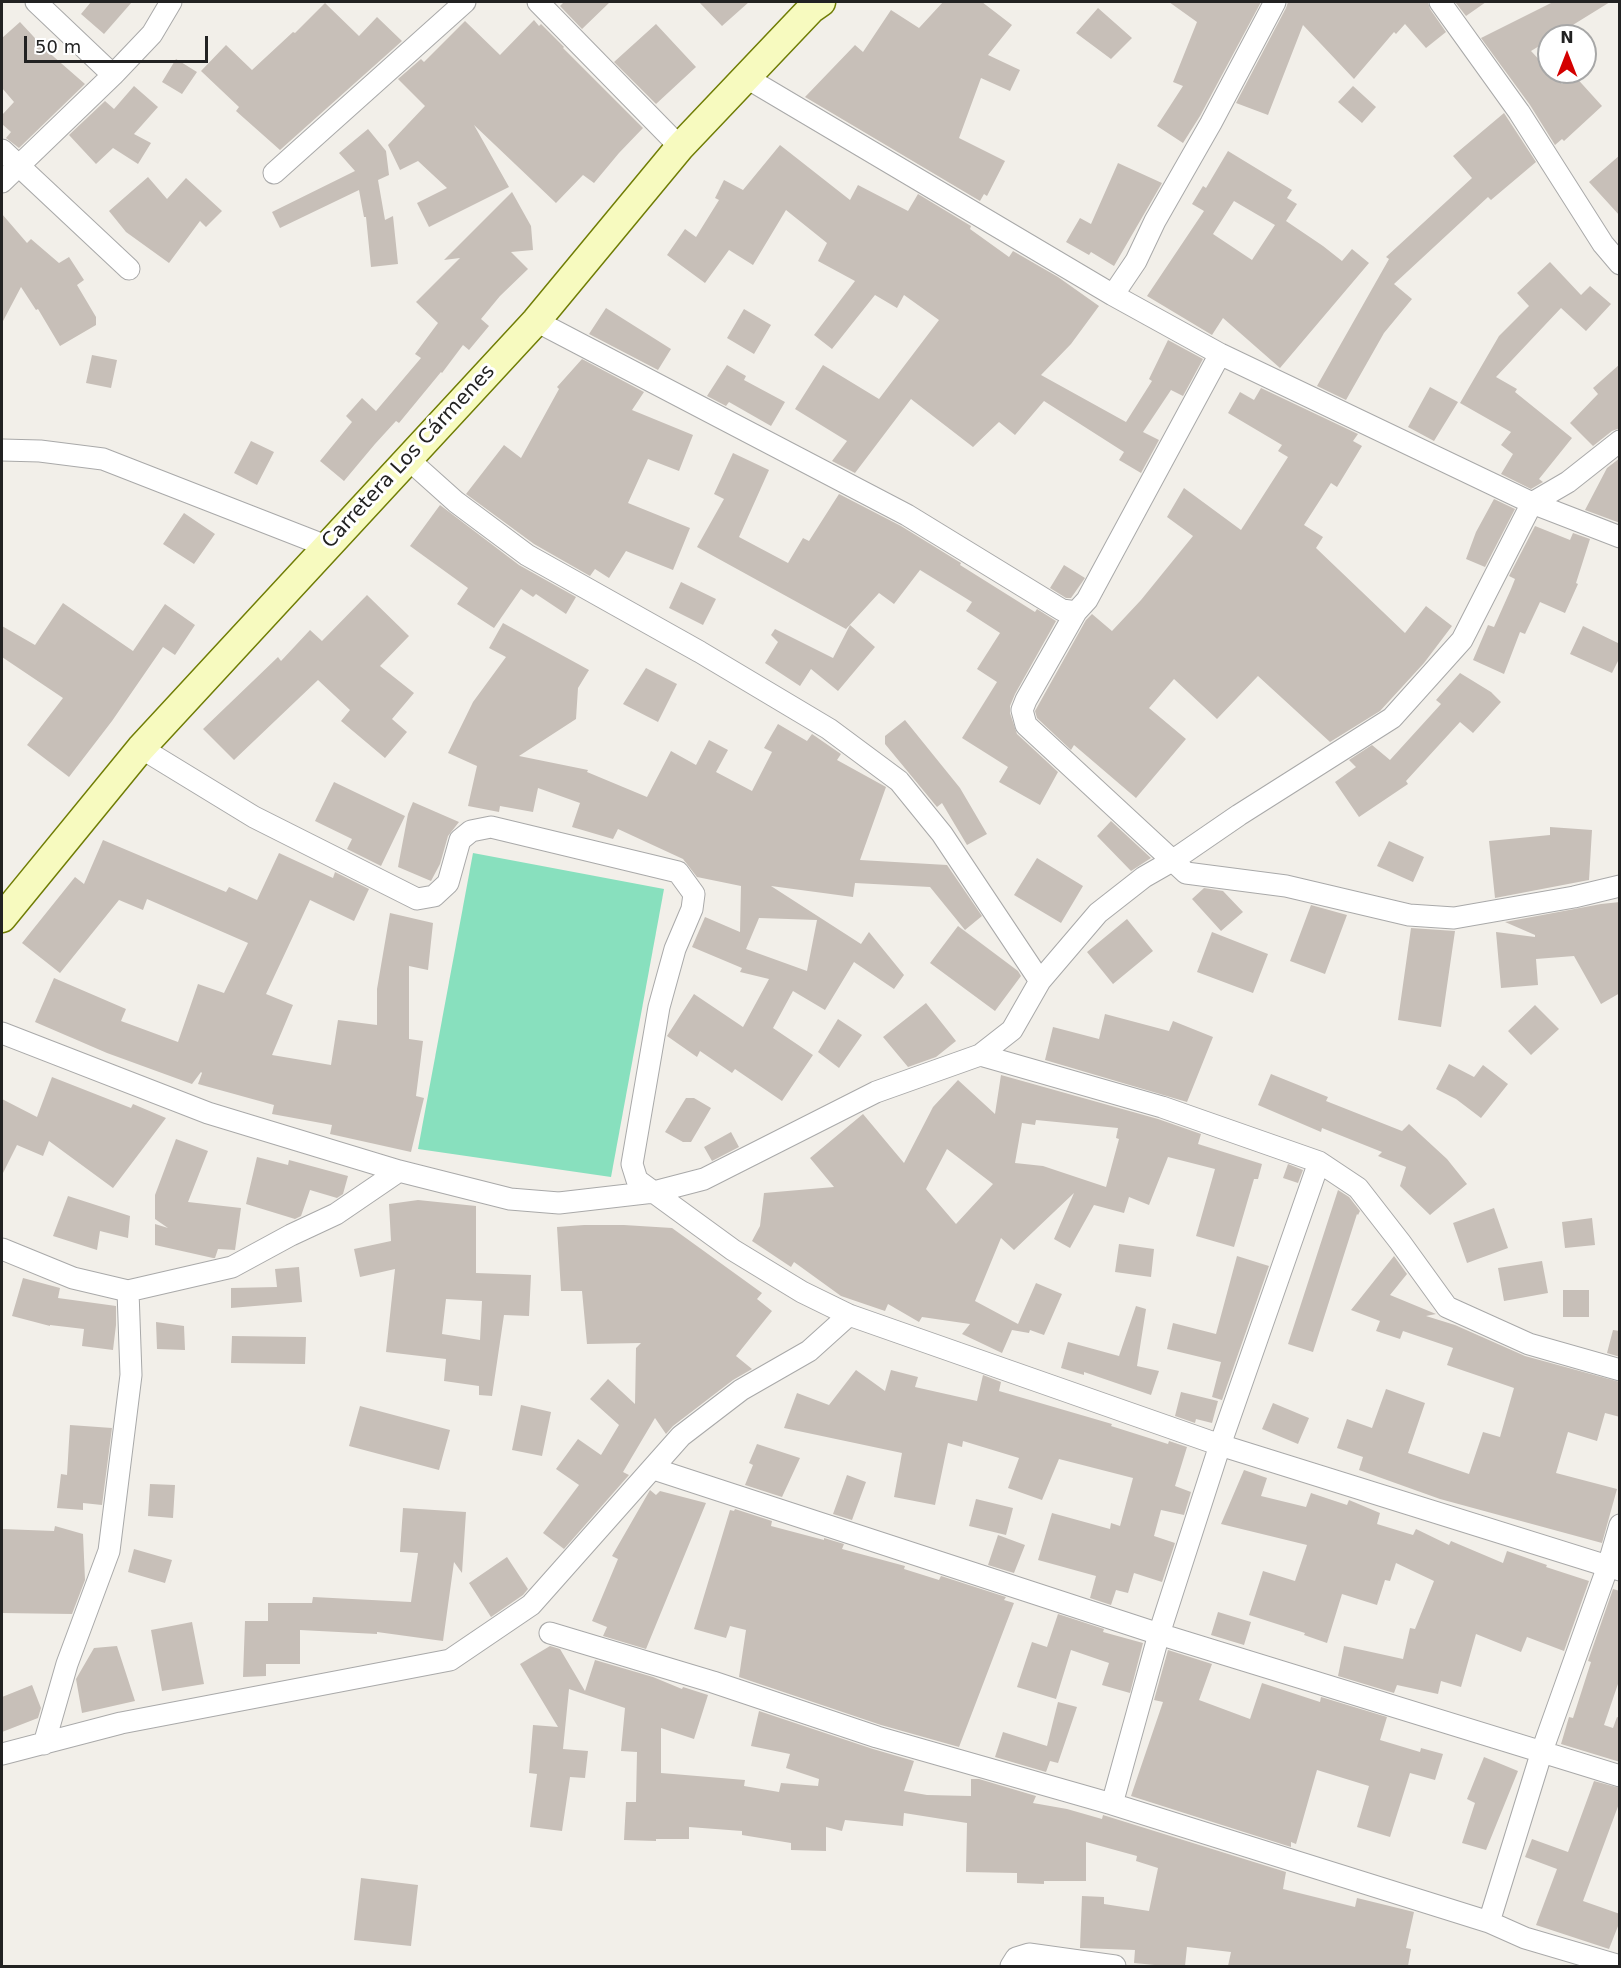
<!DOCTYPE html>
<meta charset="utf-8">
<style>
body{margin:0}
#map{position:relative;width:1621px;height:1968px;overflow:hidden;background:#f2efe9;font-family:"DejaVu Sans",sans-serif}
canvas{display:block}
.frame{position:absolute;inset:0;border:3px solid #222;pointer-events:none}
.north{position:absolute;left:1537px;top:24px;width:60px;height:60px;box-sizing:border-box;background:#fff;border:2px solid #a7a7a7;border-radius:50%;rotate:0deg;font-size:16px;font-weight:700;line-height:24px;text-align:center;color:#222}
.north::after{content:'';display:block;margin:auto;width:21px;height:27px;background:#d40000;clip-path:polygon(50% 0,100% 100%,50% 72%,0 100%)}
.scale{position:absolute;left:24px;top:36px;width:184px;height:27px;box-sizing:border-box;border:3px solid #222;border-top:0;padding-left:8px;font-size:18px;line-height:21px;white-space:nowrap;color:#222;-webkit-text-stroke:4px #fff;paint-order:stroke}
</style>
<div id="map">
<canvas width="1621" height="1968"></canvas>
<div class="frame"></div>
<div class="north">N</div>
<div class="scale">50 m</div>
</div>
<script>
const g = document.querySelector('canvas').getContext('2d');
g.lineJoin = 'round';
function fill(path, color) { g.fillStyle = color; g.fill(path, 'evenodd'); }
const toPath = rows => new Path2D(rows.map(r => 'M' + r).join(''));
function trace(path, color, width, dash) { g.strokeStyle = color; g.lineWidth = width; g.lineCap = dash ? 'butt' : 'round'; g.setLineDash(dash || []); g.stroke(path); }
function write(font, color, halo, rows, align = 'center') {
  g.font = font + ' "DejaVu Sans",sans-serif'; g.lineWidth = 6; g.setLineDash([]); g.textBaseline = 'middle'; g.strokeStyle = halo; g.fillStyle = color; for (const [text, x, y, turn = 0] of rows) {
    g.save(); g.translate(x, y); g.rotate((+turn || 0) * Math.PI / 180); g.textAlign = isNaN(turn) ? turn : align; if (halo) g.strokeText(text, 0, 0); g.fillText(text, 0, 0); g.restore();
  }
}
fill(toPath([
 [473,853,664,889,611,1177,418,1149]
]), '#88e0be');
fill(toPath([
 [91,2,132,2,104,34,81,14],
 [564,2,610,2,582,29,560,6],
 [699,2,749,2,722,26],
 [943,2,982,2,1012,25,988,55,1020,70,1010,91,981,78,959,138,1005,161,987,196,984,194,980,201,805,97,855,45,863,52,891,10,919,28],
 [1169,2,1261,2,1200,116,1183,143,1157,126,1183,86,1173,82,1197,22],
 [1288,2,1428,2,1430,9,1446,32,1426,48,1405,24,1396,34,1394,32,1354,79,1303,25,1268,115,1236,103,1286,8],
 [1455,2,1486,2,1466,16],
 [1553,2,1610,2,1555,36,1549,36,1549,40,1531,51,1562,84,1573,74,1602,106,1564,141,1562,139,1555,145,1530,105,1481,38],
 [325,3,359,36,377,17,402,41,280,150,236,111,239,107,201,71,226,45,252,70,293,32,295,33],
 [1098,8,1132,38,1111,59,1076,33],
 [534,20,539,26,541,24,564,47,563,48,643,128,619,153,594,183,583,175,556,203,474,125,509,187,429,227,417,203,447,188,418,161,400,170,388,145,425,106,398,79,421,59,424,62,465,21,500,55],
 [20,22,46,50,85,84,19,148,6,138,11,132,2,124,2,115,14,102,2,88,2,38],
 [656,24,696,67,656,104,614,62],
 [176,59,197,72,182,94,162,82],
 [134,86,158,107,134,134,151,143,138,164,113,148,96,164,69,135,105,101,114,109],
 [1353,86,1376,107,1362,123,1338,102],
 [1504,113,1536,162,1491,200,1488,197,1394,284,1412,299,1384,333,1346,400,1317,386,1389,259,1386,257,1472,178,1453,156],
 [368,129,386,151,389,175,378,180,385,220,393,216,398,264,371,267,366,217,364,217,359,190,280,228,272,212,355,171,339,153],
 [780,145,850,200,858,185,908,211,918,194,971,226,970,229,1009,257,1013,251,1058,277,1099,306,1071,344,1041,375,1126,422,1152,381,1149,379,1168,340,1203,359,1183,396,1171,390,1143,432,1159,440,1141,473,1119,460,1124,452,1044,401,1015,435,999,422,973,447,911,399,855,473,832,461,847,441,795,409,823,365,879,399,939,320,904,295,897,308,875,295,832,349,814,335,855,281,818,261,827,243,786,210,753,265,729,250,705,283,667,255,685,229,696,237,719,200,715,198,724,180,743,190],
 [1228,151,1292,190,1287,198,1297,204,1286,221,1323,246,1342,261,1352,249,1369,263,1280,368,1223,318,1212,335,1147,296,1204,211,1192,204,1203,186,1206,188],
 [1234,201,1275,225,1252,260,1213,234],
 [1620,155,1620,216,1589,182],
 [1118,163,1162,183,1114,266,1091,252,1089,255,1066,242,1080,218,1091,224],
 [148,177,167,199,186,178,222,211,206,227,200,221,169,263,126,232,109,211],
 [512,192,531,226,533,250,511,252,528,269,500,296,481,319,489,326,469,350,463,345,442,373,441,372,399,423,396,421,375,444,344,481,320,461,352,422,346,416,362,398,376,411,421,358,415,354,438,323,416,302,460,258,444,260],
 [2,214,27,243,31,239,59,263,69,257,84,280,77,285,96,317,96,325,60,346,38,309,36,310,21,287,2,323],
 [1550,262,1581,295,1590,286,1611,304,1586,331,1561,308,1496,377,1517,389,1515,392,1572,438,1539,479,1543,482,1531,489,1501,474,1513,454,1501,445,1511,432,1460,403,1499,336,1529,306,1517,293],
 [606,308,671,349,658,370,589,334],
 [744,309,771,325,754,354,727,338],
 [92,355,117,360,111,388,86,383],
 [582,359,644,392,632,410,693,435,679,471,648,459,628,503,690,528,673,570,626,551,609,578,595,569,590,576,534,544,466,494,504,445,521,458,559,389,557,387],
 [1620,364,1620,428,1612,431,1593,446,1570,423,1598,394,1593,388],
 [727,365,746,376,744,380,785,402,771,426,729,402,726,406,707,396],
 [1430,387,1458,402,1434,441,1408,427],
 [1261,388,1358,434,1353,441,1362,446,1337,487,1331,483,1304,525,1323,537,1316,548,1405,633,1426,606,1452,626,1424,663,1380,711,1330,742,1258,676,1217,719,1174,679,1149,708,1186,739,1136,798,1074,745,1071,750,1037,718,1035,711,1086,620,1092,614,1112,631,1141,600,1193,536,1167,517,1184,488,1241,530,1288,457,1278,451,1282,445,1228,413,1240,392,1254,400],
 [251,441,274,452,257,485,234,473],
 [733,453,769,470,739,537,788,563,803,538,809,541,839,494,901,526,961,563,960,565,1035,612,1037,609,1056,621,1015,694,1010,706,1010,713,1017,734,1058,772,1040,805,999,782,1008,767,962,738,997,682,977,669,1000,633,966,611,972,602,920,570,894,604,879,593,846,629,697,547,724,499,714,494],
 [1620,458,1620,523,1585,510,1607,468],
 [1494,499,1515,509,1485,567,1466,559,1476,532],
 [440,505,519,565,576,597,566,614,536,594,533,597,521,589,494,628,457,604,468,588,410,546],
 [184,513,215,534,194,564,163,544],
 [1535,526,1570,540,1573,533,1590,539,1576,583,1578,584,1565,613,1540,602,1525,634,1520,632,1504,674,1473,660,1488,625,1494,627,1511,589,1515,579,1509,576],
 [1064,565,1085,578,1071,598,1066,598,1050,588],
 [681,582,716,599,703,625,669,608],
 [367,595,409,636,380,666,414,693,392,719,407,732,385,758,341,721,350,710,318,680,234,760,203,729,278,657,281,661,310,630,322,641],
 [63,603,133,651,165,604,195,625,175,655,163,647,112,721,69,777,27,745,63,698,2,657,2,626,35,645],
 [503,623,589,670,578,688,576,719,519,756,588,770,587,772,647,797,671,751,696,765,709,740,728,750,716,772,752,791,772,752,764,748,778,724,807,741,812,734,841,754,837,760,886,787,860,860,947,865,982,916,965,930,930,887,855,883,853,897,771,886,861,944,869,932,904,975,894,989,854,962,825,1010,793,991,773,1028,813,1055,782,1101,735,1069,732,1073,700,1051,697,1057,667,1036,694,994,743,1027,769,979,740,972,742,968,692,947,705,917,740,932,741,886,697,877,683,859,618,829,613,839,572,827,580,803,538,788,533,812,500,806,499,812,468,806,477,766,448,753,473,702,506,657,489,648],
 [759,918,817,920,807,971,746,949],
 [850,625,875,647,838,691,811,669,800,686,765,663,778,642,771,635,775,629,833,658],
 [1583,626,1620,644,1620,657,1612,673,1570,654],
 [646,668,677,684,658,722,623,704],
 [1460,673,1491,692,1501,702,1473,733,1460,722,1406,781,1408,784,1359,817,1335,782,1356,767,1349,760,1372,745,1390,760,1441,704,1436,700],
 [905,720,960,788,987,834,967,845,942,803,937,807,885,744,885,736],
 [334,782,405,816,381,866,347,849,352,839,315,821],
 [413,802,459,822,448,836,440,864,431,881,398,867,408,814],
 [1111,821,1151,858,1131,871,1097,836],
 [1550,827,1592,830,1589,880,1495,898,1489,841,1550,835],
 [103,840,226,892,229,887,257,900,279,853,333,878,335,872,369,889,354,921,310,900,266,994,293,1005,272,1055,331,1065,338,1020,377,1025,377,989,390,913,433,923,428,970,409,966,409,1039,423,1041,416,1096,424,1098,411,1152,330,1134,332,1125,272,1114,274,1105,198,1084,202,1073,201,1072,192,1084,107,1053,35,1022,54,978,126,1009,121,1021,178,1042,198,984,224,993,248,943,147,899,143,910,119,900,60,973,22,943,75,877,84,884],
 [1389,841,1424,857,1413,882,1377,866],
 [1037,858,1083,886,1061,923,1014,895],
 [1204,888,1223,891,1243,912,1221,931,1192,899],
 [1620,902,1620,993,1601,1004,1574,956,1536,959,1538,985,1501,988,1496,932,1535,937,1535,935,1505,922,1601,904],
 [1311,905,1347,915,1325,974,1290,961],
 [1127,919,1153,951,1113,984,1087,952],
 [958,926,1018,971,1021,976,995,1011,930,963],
 [1411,928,1455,931,1441,1027,1398,1020],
 [1212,932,1268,954,1253,993,1197,972],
 [926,1003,956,1041,936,1057,908,1067,883,1037],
 [1535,1005,1559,1029,1531,1055,1508,1031],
 [1105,1014,1169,1031,1173,1021,1213,1037,1187,1102,1045,1060,1053,1027,1099,1039],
 [838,1019,862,1035,839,1068,818,1052],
 [1449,1064,1474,1077,1483,1065,1508,1084,1481,1118,1456,1099,1436,1089],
 [1271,1074,1328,1097,1326,1101,1402,1131,1409,1124,1447,1159,1467,1184,1430,1215,1400,1186,1406,1167,1378,1156,1382,1152,1322,1128,1321,1132,1258,1105],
 [1001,1075,1158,1119,1201,1134,1198,1144,1262,1164,1258,1179,1254,1179,1234,1247,1196,1236,1215,1169,1168,1157,1149,1205,1129,1197,1124,1213,1094,1205,1070,1248,1054,1239,1074,1193,1014,1250,1001,1238,975,1301,1018,1324,1036,1283,1062,1294,1044,1335,1030,1330,1029,1333,1012,1330,1002,1353,962,1334,970,1324,922,1317,919,1322,888,1304,885,1311,841,1296,794,1262,791,1267,752,1241,760,1226,764,1193,834,1187,810,1158,863,1114,904,1163,933,1107,958,1080,995,1114],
 [1036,1120,1118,1128,1116,1138,1119,1139,1106,1187,1043,1166,1015,1163,1022,1123,1035,1125],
 [947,1149,993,1184,956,1224,926,1189],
 [52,1077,131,1108,133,1104,166,1118,113,1188,49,1141,43,1156,17,1145,2,1175,2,1099,37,1117],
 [686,1098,694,1098,711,1108,691,1142,683,1142,665,1132],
 [731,1132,739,1147,712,1161,704,1147],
 [176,1139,208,1151,188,1202,241,1208,235,1250,218,1249,215,1258,213,1258,155,1245,155,1224,168,1228,155,1219,155,1195],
 [257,1157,288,1165,289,1160,348,1176,343,1194,337,1198,310,1190,301,1216,295,1219,246,1204],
 [1288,1164,1303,1170,1298,1183,1283,1178],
 [1338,1190,1349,1197,1360,1211,1358,1215,1357,1214,1313,1352,1288,1344],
 [68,1196,130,1216,128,1238,100,1231,97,1250,53,1236],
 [418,1200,476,1206,476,1273,531,1275,529,1316,504,1315,492,1396,479,1395,479,1386,444,1381,446,1359,386,1352,395,1269,360,1277,354,1249,391,1241,389,1204],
 [446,1299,482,1301,480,1340,442,1334],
 [1494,1208,1508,1248,1467,1263,1453,1223],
 [1592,1218,1595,1245,1565,1248,1562,1222],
 [584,1225,624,1225,672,1228,762,1293,757,1299,772,1311,736,1356,752,1369,733,1380,673,1426,666,1434,655,1418,623,1472,629,1475,564,1549,543,1533,579,1485,556,1469,578,1439,601,1455,619,1425,590,1399,608,1379,635,1404,636,1348,641,1343,587,1344,582,1291,561,1291,557,1227],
 [1119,1244,1154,1249,1151,1277,1115,1272],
 [1237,1256,1269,1266,1222,1400,1212,1397,1221,1362,1167,1349,1173,1323,1216,1334],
 [1394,1256,1407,1274,1390,1295,1436,1314,1426,1316,1455,1325,1525,1356,1620,1382,1620,1417,1605,1413,1597,1441,1568,1432,1556,1473,1617,1489,1602,1543,1440,1499,1359,1470,1363,1457,1337,1448,1347,1419,1372,1428,1386,1389,1425,1403,1408,1453,1469,1474,1483,1432,1500,1437,1514,1388,1447,1365,1453,1348,1403,1331,1400,1339,1376,1331,1380,1321,1351,1310],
 [1542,1261,1548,1293,1504,1301,1498,1268],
 [299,1267,302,1302,231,1308,231,1288,277,1287,275,1269],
 [23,1278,60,1288,58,1298,116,1306,116,1325,113,1350,82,1346,84,1329,50,1325,50,1326,12,1316],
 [1563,1290,1589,1290,1589,1317,1563,1317],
 [1136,1306,1146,1309,1137,1366,1159,1371,1151,1395,1084,1372,1084,1375,1061,1368,1068,1342,1119,1356],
 [156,1322,184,1326,185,1350,157,1349],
 [1613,1330,1620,1331,1620,1357,1607,1353],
 [232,1336,306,1337,305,1364,231,1363],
 [856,1370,885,1391,891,1370,918,1377,915,1387,977,1401,983,1375,1001,1382,999,1391,1112,1424,1111,1426,1168,1444,1169,1441,1187,1447,1175,1486,1191,1492,1184,1515,1161,1510,1154,1536,1175,1543,1162,1582,1134,1573,1128,1593,1116,1590,1111,1605,1090,1598,1096,1576,1038,1560,1052,1513,1110,1529,1111,1523,1120,1526,1133,1478,1059,1459,1042,1500,1008,1488,1019,1458,963,1441,962,1447,948,1443,935,1505,894,1497,902,1453,784,1428,797,1393,829,1405],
 [1181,1392,1218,1401,1212,1423,1196,1419,1195,1423,1175,1416],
 [1273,1403,1309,1418,1298,1444,1262,1429],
 [521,1405,551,1412,542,1456,512,1450],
 [360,1406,450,1430,439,1470,349,1446],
 [70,1425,112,1428,102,1505,83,1503,83,1510,57,1508,61,1474,67,1475],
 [757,1444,800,1458,782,1497,745,1485,753,1465,749,1463],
 [1244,1470,1267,1478,1261,1496,1306,1507,1311,1493,1347,1505,1349,1500,1380,1513,1377,1524,1413,1535,1416,1529,1449,1545,1451,1541,1503,1563,1507,1551,1547,1565,1546,1567,1589,1581,1564,1651,1527,1637,1521,1652,1476,1634,1461,1687,1441,1681,1438,1694,1397,1685,1394,1693,1338,1676,1344,1646,1403,1659,1410,1628,1415,1629,1434,1581,1396,1563,1390,1581,1385,1580,1377,1605,1342,1594,1327,1643,1304,1635,1305,1633,1249,1615,1263,1571,1295,1581,1307,1545,1221,1524],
 [847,1475,866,1482,852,1520,833,1514],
 [150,1484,175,1485,173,1518,148,1516],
 [650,1490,656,1495,660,1491,706,1503,646,1649,603,1636,607,1627,592,1621,618,1559,612,1556],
 [976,1499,1013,1508,1006,1535,969,1526],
 [403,1508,466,1512,462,1573,454,1562,443,1641,377,1632,377,1634,300,1630,300,1664,266,1664,266,1676,243,1677,245,1621,268,1621,268,1603,312,1603,313,1597,411,1602,418,1553,400,1552],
 [735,1509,772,1521,771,1526,824,1540,824,1538,844,1544,842,1549,905,1566,904,1569,939,1580,941,1576,1006,1597,1004,1600,1014,1603,959,1747,881,1725,739,1677,746,1630,730,1626,726,1638,694,1629,730,1510,734,1511],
 [55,1526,83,1534,85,1580,72,1614,2,1613,2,1529,54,1531],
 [998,1535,1025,1545,1014,1573,988,1565],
 [134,1549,172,1560,165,1583,128,1572],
 [507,1557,528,1589,523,1595,491,1617,469,1583],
 [1613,1589,1620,1591,1620,1678,1604,1725,1613,1728,1617,1717,1620,1718,1620,1762,1561,1744,1569,1717,1573,1718,1591,1662,1588,1661],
 [1218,1612,1251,1622,1244,1645,1211,1635],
 [1058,1614,1104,1629,1103,1632,1143,1643,1130,1693,1102,1685,1109,1663,1071,1650,1056,1699,1017,1687,1032,1642,1047,1647],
 [192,1622,204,1684,162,1691,151,1630],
 [117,1646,135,1701,82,1713,76,1679,94,1648],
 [550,1646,560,1649,585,1691,595,1660,653,1677,682,1689,683,1687,708,1695,694,1739,661,1728,661,1773,745,1780,744,1786,779,1792,781,1783,818,1786,819,1779,786,1768,790,1754,751,1746,759,1711,873,1749,914,1761,904,1791,927,1795,971,1796,971,1779,979,1779,1036,1796,1033,1803,1067,1809,1102,1819,1103,1815,1286,1872,1283,1889,1355,1907,1357,1898,1414,1912,1406,1948,1411,1949,1408,1966,1228,1966,1231,1952,1187,1947,1185,1966,1165,1966,1134,1963,1135,1950,1080,1948,1082,1896,1104,1897,1104,1904,1149,1911,1158,1868,1136,1861,1137,1856,1086,1842,1086,1881,1044,1881,1044,1884,1017,1883,1017,1873,966,1872,967,1823,904,1813,903,1826,845,1820,842,1831,826,1827,826,1851,791,1850,791,1843,742,1835,742,1831,689,1827,689,1839,656,1839,656,1841,624,1840,626,1802,636,1802,637,1752,621,1751,625,1708,569,1689,563,1749,588,1751,585,1778,570,1777,562,1831,530,1827,537,1774,529,1773,533,1725,558,1727,520,1664],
 [1168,1650,1212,1664,1199,1700,1250,1719,1262,1683,1320,1702,1321,1697,1387,1717,1380,1740,1420,1752,1421,1748,1443,1754,1435,1780,1410,1773,1390,1837,1357,1827,1369,1786,1317,1770,1296,1844,1291,1842,1291,1847,1131,1796,1163,1702,1154,1700],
 [32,1685,41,1708,38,1718,2,1732,2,1697],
 [1058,1702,1077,1707,1058,1763,1050,1761,1046,1772,995,1757,1003,1732,1047,1746],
 [1484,1757,1518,1771,1486,1850,1462,1843,1475,1803,1467,1799],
 [1594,1781,1620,1788,1620,1801,1583,1901,1620,1914,1620,1921,1609,1949,1536,1925,1557,1869,1525,1857,1532,1839,1568,1852],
 [361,1878,418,1885,411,1946,354,1940]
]), '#c7bfb8');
const street = toPath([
 [36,2,113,75],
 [538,2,680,147],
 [1440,2,1519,112,1603,244,1620,264],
 [747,78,1113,295,1220,354,1532,503,1620,537],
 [2,150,129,269],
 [274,173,465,2],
 [2,182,113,75,152,34,171,2],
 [1113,295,1136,261,1155,221,1211,123,1275,2],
 [536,321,907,515,1062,610,1076,612],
 [1220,354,1087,600,1076,612,1026,700,1022,710,1026,725,1186,873,1286,886,1409,915,1454,918,1574,897,1620,886],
 [2,450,40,451,103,459,326,546],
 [408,459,456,502,527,555,700,652,829,729,899,781,942,834,1040,981],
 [141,748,254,817,417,899,434,896,448,883,460,840,471,831,491,827,678,872,694,894,692,909,675,949,659,1007,632,1164,637,1180,733,1250,802,1292,849,1315,1220,1445,1620,1570],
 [2,1033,208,1113,399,1171,510,1199,559,1203,654,1192,704,1179,876,1092,980,1055,1012,1030,1040,981,1098,913,1144,877,1172,861,1239,815,1392,718,1462,640,1532,503,1568,482,1620,441],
 [980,1055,1162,1107,1319,1162,1358,1188,1400,1242,1447,1307,1529,1344,1620,1370],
 [2,1249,73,1278,128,1291,232,1267,291,1235,336,1214,399,1171],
 [654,1469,1159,1634,1620,1776],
 [550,1633,713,1682,877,1737,1112,1804,1489,1922,1525,1938,1620,1966],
 [44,1744,67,1664,109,1551,131,1375,128,1291],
 [2,1754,121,1723,450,1660,531,1605,681,1436,741,1390,809,1351,849,1315],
 [1112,1804,1159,1634,1220,1445,1319,1162],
 [1489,1922,1542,1751,1608,1566,1620,1525],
 [1011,1966,1016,1958,1029,1954,1115,1966]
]);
const secondary = toPath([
 [2,918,141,748,536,321,680,147,811,9,821,2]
]);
trace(street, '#a9a9a9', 23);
trace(secondary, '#707d05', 31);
trace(street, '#fff', 21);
trace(secondary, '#f7fabf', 28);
write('20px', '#222', '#fff', [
 ["Carretera Los Cármenes",409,457,-47]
]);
</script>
